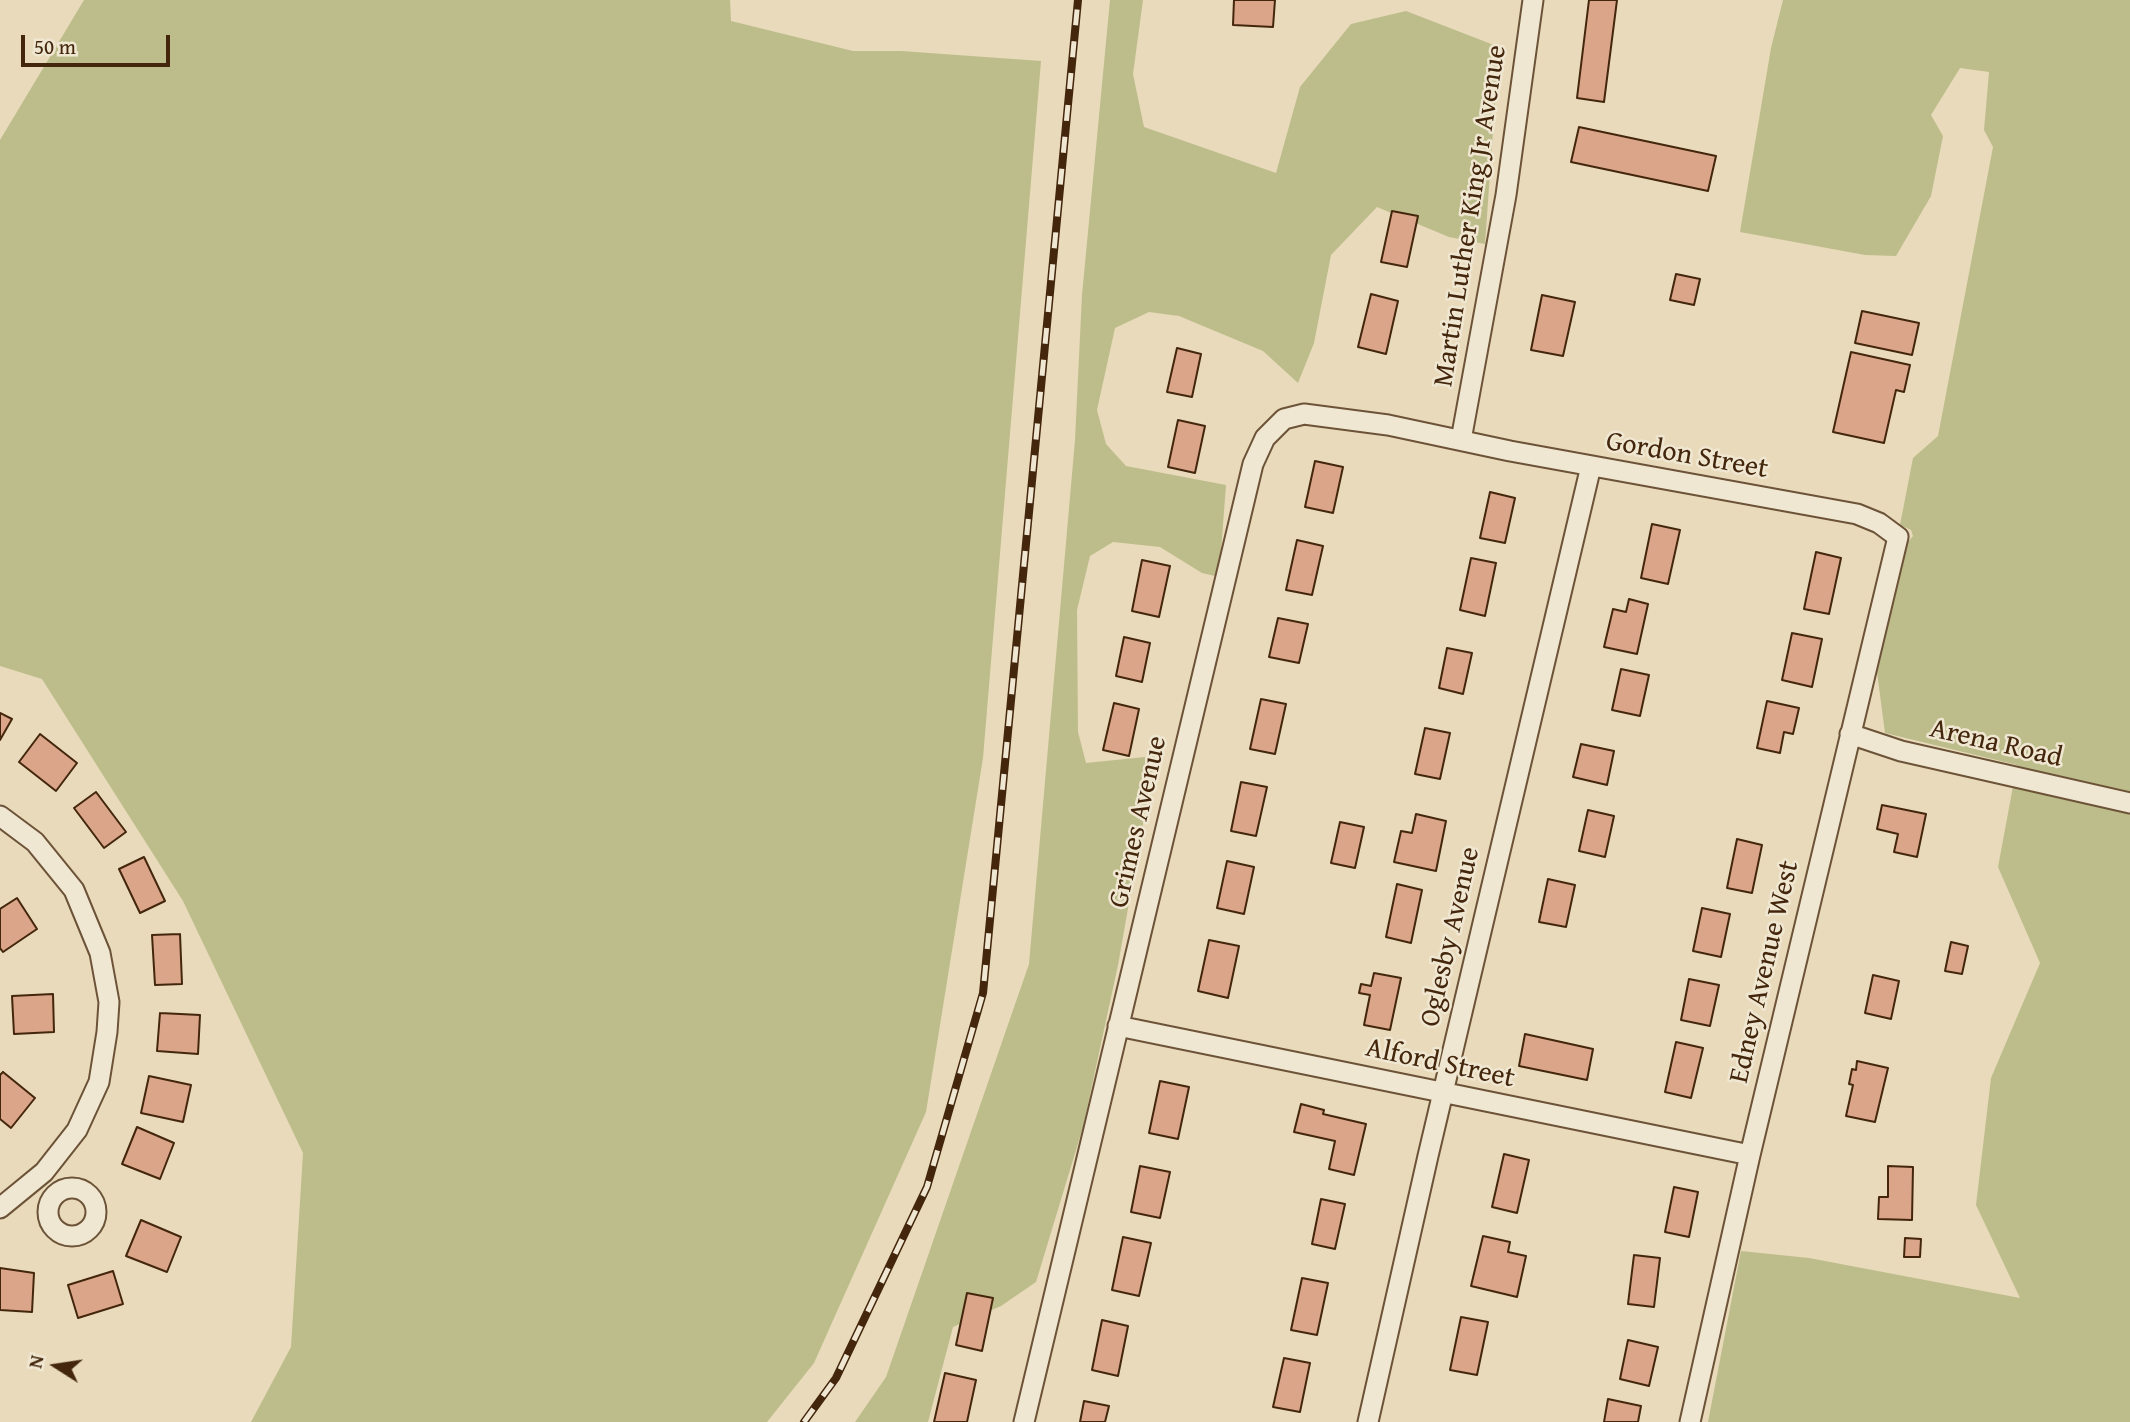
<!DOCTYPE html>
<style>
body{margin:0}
#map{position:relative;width:2130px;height:1422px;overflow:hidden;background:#e8daba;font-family:"Gentium Book Plus",serif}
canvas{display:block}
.north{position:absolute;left:21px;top:1331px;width:70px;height:70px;-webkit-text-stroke:5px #f0e7d2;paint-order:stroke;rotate:282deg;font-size:19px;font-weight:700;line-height:28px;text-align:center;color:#43260c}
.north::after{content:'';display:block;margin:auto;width:24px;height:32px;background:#43260c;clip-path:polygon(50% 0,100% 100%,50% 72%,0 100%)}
.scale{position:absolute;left:21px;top:35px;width:149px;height:32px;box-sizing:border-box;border:4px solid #43260c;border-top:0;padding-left:9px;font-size:21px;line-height:24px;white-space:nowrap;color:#43260c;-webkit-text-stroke:5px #f0e7d2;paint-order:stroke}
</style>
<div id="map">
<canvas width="2130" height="1422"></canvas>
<div class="north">N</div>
<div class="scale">50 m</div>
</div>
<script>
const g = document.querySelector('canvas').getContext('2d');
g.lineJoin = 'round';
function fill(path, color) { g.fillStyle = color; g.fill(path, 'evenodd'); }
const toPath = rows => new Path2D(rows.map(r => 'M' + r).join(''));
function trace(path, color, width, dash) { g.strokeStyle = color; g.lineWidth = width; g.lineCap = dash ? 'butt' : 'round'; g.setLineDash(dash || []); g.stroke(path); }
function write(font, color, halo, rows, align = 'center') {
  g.font = font + ' "Gentium Book Plus",serif'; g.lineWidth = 5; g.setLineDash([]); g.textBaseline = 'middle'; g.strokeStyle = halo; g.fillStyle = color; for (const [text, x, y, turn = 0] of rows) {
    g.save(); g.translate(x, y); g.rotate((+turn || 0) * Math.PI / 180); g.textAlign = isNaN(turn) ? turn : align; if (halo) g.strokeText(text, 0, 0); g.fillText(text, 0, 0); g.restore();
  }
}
fill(toPath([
 [84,0,730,0,731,21,853,51,901,51,1041,61,983,758,926,1112,814,1363,767,1422,251,1422,291,1347,303,1153,183,901,42,679,0,666,0,140],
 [1110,0,1143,0,1133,74,1144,127,1276,173,1300,87,1351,24,1406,11,1499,47,1485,244,1449,237,1377,207,1331,255,1314,343,1298,383,1263,351,1179,316,1149,312,1115,328,1097,410,1106,444,1126,466,1226,485,1221,551,1215,576,1202,573,1160,547,1113,542,1090,556,1077,610,1078,732,1086,763,1155,756,1118,965,1083,1127,1036,1282,1001,1306,953,1327,928,1422,855,1422,886,1377,1029,964,1075,440,1082,295],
 [1783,0,2130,0,2130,1422,1708,1422,1741,1251,1809,1258,2020,1298,1976,1205,1991,1078,2040,963,1998,867,2017,765,1885,733,1877,672,1908,542,1913,536,1911,530,1900,525,1913,458,1938,436,1993,147,1984,130,1989,72,1960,68,1931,115,1943,136,1931,196,1896,256,1865,255,1740,232,1771,48]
]), '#bdbd8b');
const building = toPath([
 [1234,0,1275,0,1273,27,1233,25,1234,0],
 [1589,0,1617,0,1604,102,1577,98,1589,0],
 [1579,127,1716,156,1708,191,1571,162,1579,127],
 [1392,211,1418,216,1407,267,1381,262,1392,211],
 [1676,274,1700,279,1694,305,1670,300,1676,274],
 [1371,294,1398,301,1386,354,1358,347,1371,294],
 [1542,295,1575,302,1563,356,1531,350,1542,295],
 [1862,311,1919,323,1912,355,1855,343,1862,311],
 [1177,348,1201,354,1192,397,1167,392,1177,348],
 [1851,352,1910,365,1904,392,1896,390,1884,443,1833,432,1851,352],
 [1178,420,1205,426,1195,473,1168,467,1178,420],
 [1315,461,1343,467,1333,513,1305,507,1315,461],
 [1490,492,1515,498,1505,543,1480,538,1490,492],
 [1652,524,1680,530,1668,584,1641,578,1652,524],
 [1297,540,1323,546,1312,595,1286,590,1297,540],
 [1816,552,1841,558,1829,614,1804,609,1816,552],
 [1471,558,1496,563,1485,616,1460,610,1471,558],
 [1142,560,1170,566,1159,617,1132,611,1142,560],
 [1629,599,1648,604,1637,654,1604,647,1613,609,1626,612,1629,599],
 [1278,618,1308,624,1299,663,1269,657,1278,618],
 [1792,633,1822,639,1812,687,1782,680,1792,633],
 [1124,637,1150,643,1142,682,1116,676,1124,637],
 [1447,648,1472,653,1463,694,1439,688,1447,648],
 [1621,669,1649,675,1640,716,1612,710,1621,669],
 [1261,699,1286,704,1275,754,1250,749,1261,699],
 [1767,701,1799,708,1793,734,1784,732,1780,753,1757,748,1767,701],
 [1114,703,1139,709,1129,756,1103,750,1114,703],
 [0,713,12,719,0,740,0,713],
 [1425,728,1450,733,1440,779,1415,774,1425,728],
 [40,734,77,763,56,791,19,762,40,734],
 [1581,744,1614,751,1607,785,1573,777,1581,744],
 [1241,782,1267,787,1256,836,1231,831,1241,782],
 [96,792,126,832,104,848,74,808,96,792],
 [1882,805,1926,814,1917,857,1894,852,1898,834,1877,829,1882,805],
 [1588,810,1614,816,1605,857,1579,851,1588,810],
 [1416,814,1446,821,1436,871,1394,862,1401,831,1412,833,1416,814],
 [1340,822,1364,827,1355,868,1331,863,1340,822],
 [1737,839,1762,845,1752,893,1727,888,1737,839],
 [144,857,165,901,140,913,119,869,144,857],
 [1227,861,1254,867,1244,914,1217,908,1227,861],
 [1548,879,1575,885,1566,927,1539,922,1548,879],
 [1397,884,1422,890,1411,943,1386,937,1397,884],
 [17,898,37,929,3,952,0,948,0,909,17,898],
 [1702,908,1730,914,1721,957,1693,951,1702,908],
 [180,934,182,984,155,985,152,935,180,934],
 [1209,940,1239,946,1228,998,1198,991,1209,940],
 [1951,942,1968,946,1962,974,1945,971,1951,942],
 [1374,973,1401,978,1390,1030,1364,1025,1370,995,1359,993,1361,984,1371,986,1374,973],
 [1873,975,1899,981,1891,1019,1865,1013,1873,975],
 [1689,979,1719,985,1710,1026,1681,1020,1689,979],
 [53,994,54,1032,14,1034,12,996,53,994],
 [160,1013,200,1015,198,1054,157,1051,160,1013],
 [1525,1034,1593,1049,1587,1080,1519,1066,1525,1034],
 [1676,1042,1703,1048,1691,1098,1665,1092,1676,1042],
 [1857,1061,1888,1068,1875,1122,1846,1116,1853,1085,1849,1084,1852,1069,1856,1070,1857,1061],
 [3,1072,35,1098,11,1128,0,1119,0,1075,3,1072],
 [149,1076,191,1085,183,1122,141,1113,149,1076],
 [1160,1081,1189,1087,1178,1139,1149,1133,1160,1081],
 [1301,1104,1324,1110,1323,1114,1366,1124,1354,1175,1329,1169,1335,1141,1294,1132,1301,1104],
 [137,1127,174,1143,160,1179,122,1164,137,1127],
 [1504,1154,1529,1160,1517,1213,1492,1207,1504,1154],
 [1140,1166,1170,1172,1160,1218,1131,1212,1140,1166],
 [1888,1166,1913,1167,1912,1220,1878,1219,1879,1197,1888,1197,1888,1166],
 [1674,1187,1698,1192,1689,1237,1665,1232,1674,1187],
 [1321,1199,1345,1204,1335,1249,1312,1244,1321,1199],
 [141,1220,181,1237,167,1272,126,1256,141,1220],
 [1483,1236,1510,1242,1508,1252,1526,1256,1517,1297,1471,1286,1483,1236],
 [1123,1237,1151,1243,1139,1296,1112,1290,1123,1237],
 [1905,1238,1921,1239,1920,1257,1904,1257,1905,1238],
 [1634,1255,1660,1258,1654,1307,1628,1304,1634,1255],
 [0,1268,34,1273,32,1312,0,1310,0,1268],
 [113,1271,123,1304,78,1318,68,1285,113,1271],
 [1302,1278,1328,1283,1317,1335,1291,1330,1302,1278],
 [967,1293,993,1298,982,1351,956,1345,967,1293],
 [1461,1317,1488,1322,1477,1375,1450,1370,1461,1317],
 [1102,1320,1128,1326,1118,1376,1092,1370,1102,1320],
 [1628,1340,1658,1347,1649,1386,1620,1379,1628,1340],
 [1284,1358,1310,1363,1300,1412,1273,1407,1284,1358],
 [945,1373,976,1380,967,1422,934,1422,945,1373],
 [1608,1399,1641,1406,1638,1422,1604,1422,1608,1399],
 [1084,1401,1109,1406,1105,1422,1080,1422,1084,1401]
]);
fill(building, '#daa589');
trace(building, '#43260c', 2);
const street = toPath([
 [1461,440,1506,195,1533,0],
 [1850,734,1901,751,2130,803],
 [0,816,35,842,74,890,100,953,109,1002,107,1032,99,1082,77,1130,44,1172,0,1208],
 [1118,1026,1750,1155],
 '48 1212a24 24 0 1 1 48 0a24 24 0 1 1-48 0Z',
 [1024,1422,1253,464,1265,438,1284,419,1304,414,1388,425,1510,451,1857,514,1879,523,1898,537,1750,1155,1690,1422],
 [1368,1422,1428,1156,1591,466]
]);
trace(street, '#6c5338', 23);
trace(street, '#f0e7d2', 19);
const rail = toPath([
 [804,1422,836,1378,927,1187,983,993,1078,0]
]);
trace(rail, '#43260c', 8);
trace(rail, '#f0e7d2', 5, [16]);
write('28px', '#43260c', '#f0e7d2', [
 ["Martin Luther King Jr Avenue",1471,216,-81],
 ["Gordon Street",1687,456,10],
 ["Arena Road",1996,744,13],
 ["Grimes Avenue",1139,822,-77],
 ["Oglesby Avenue",1451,937,-77],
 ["Edney Avenue West",1765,972,-77],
 ["Alford Street",1440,1064,12]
]);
</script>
